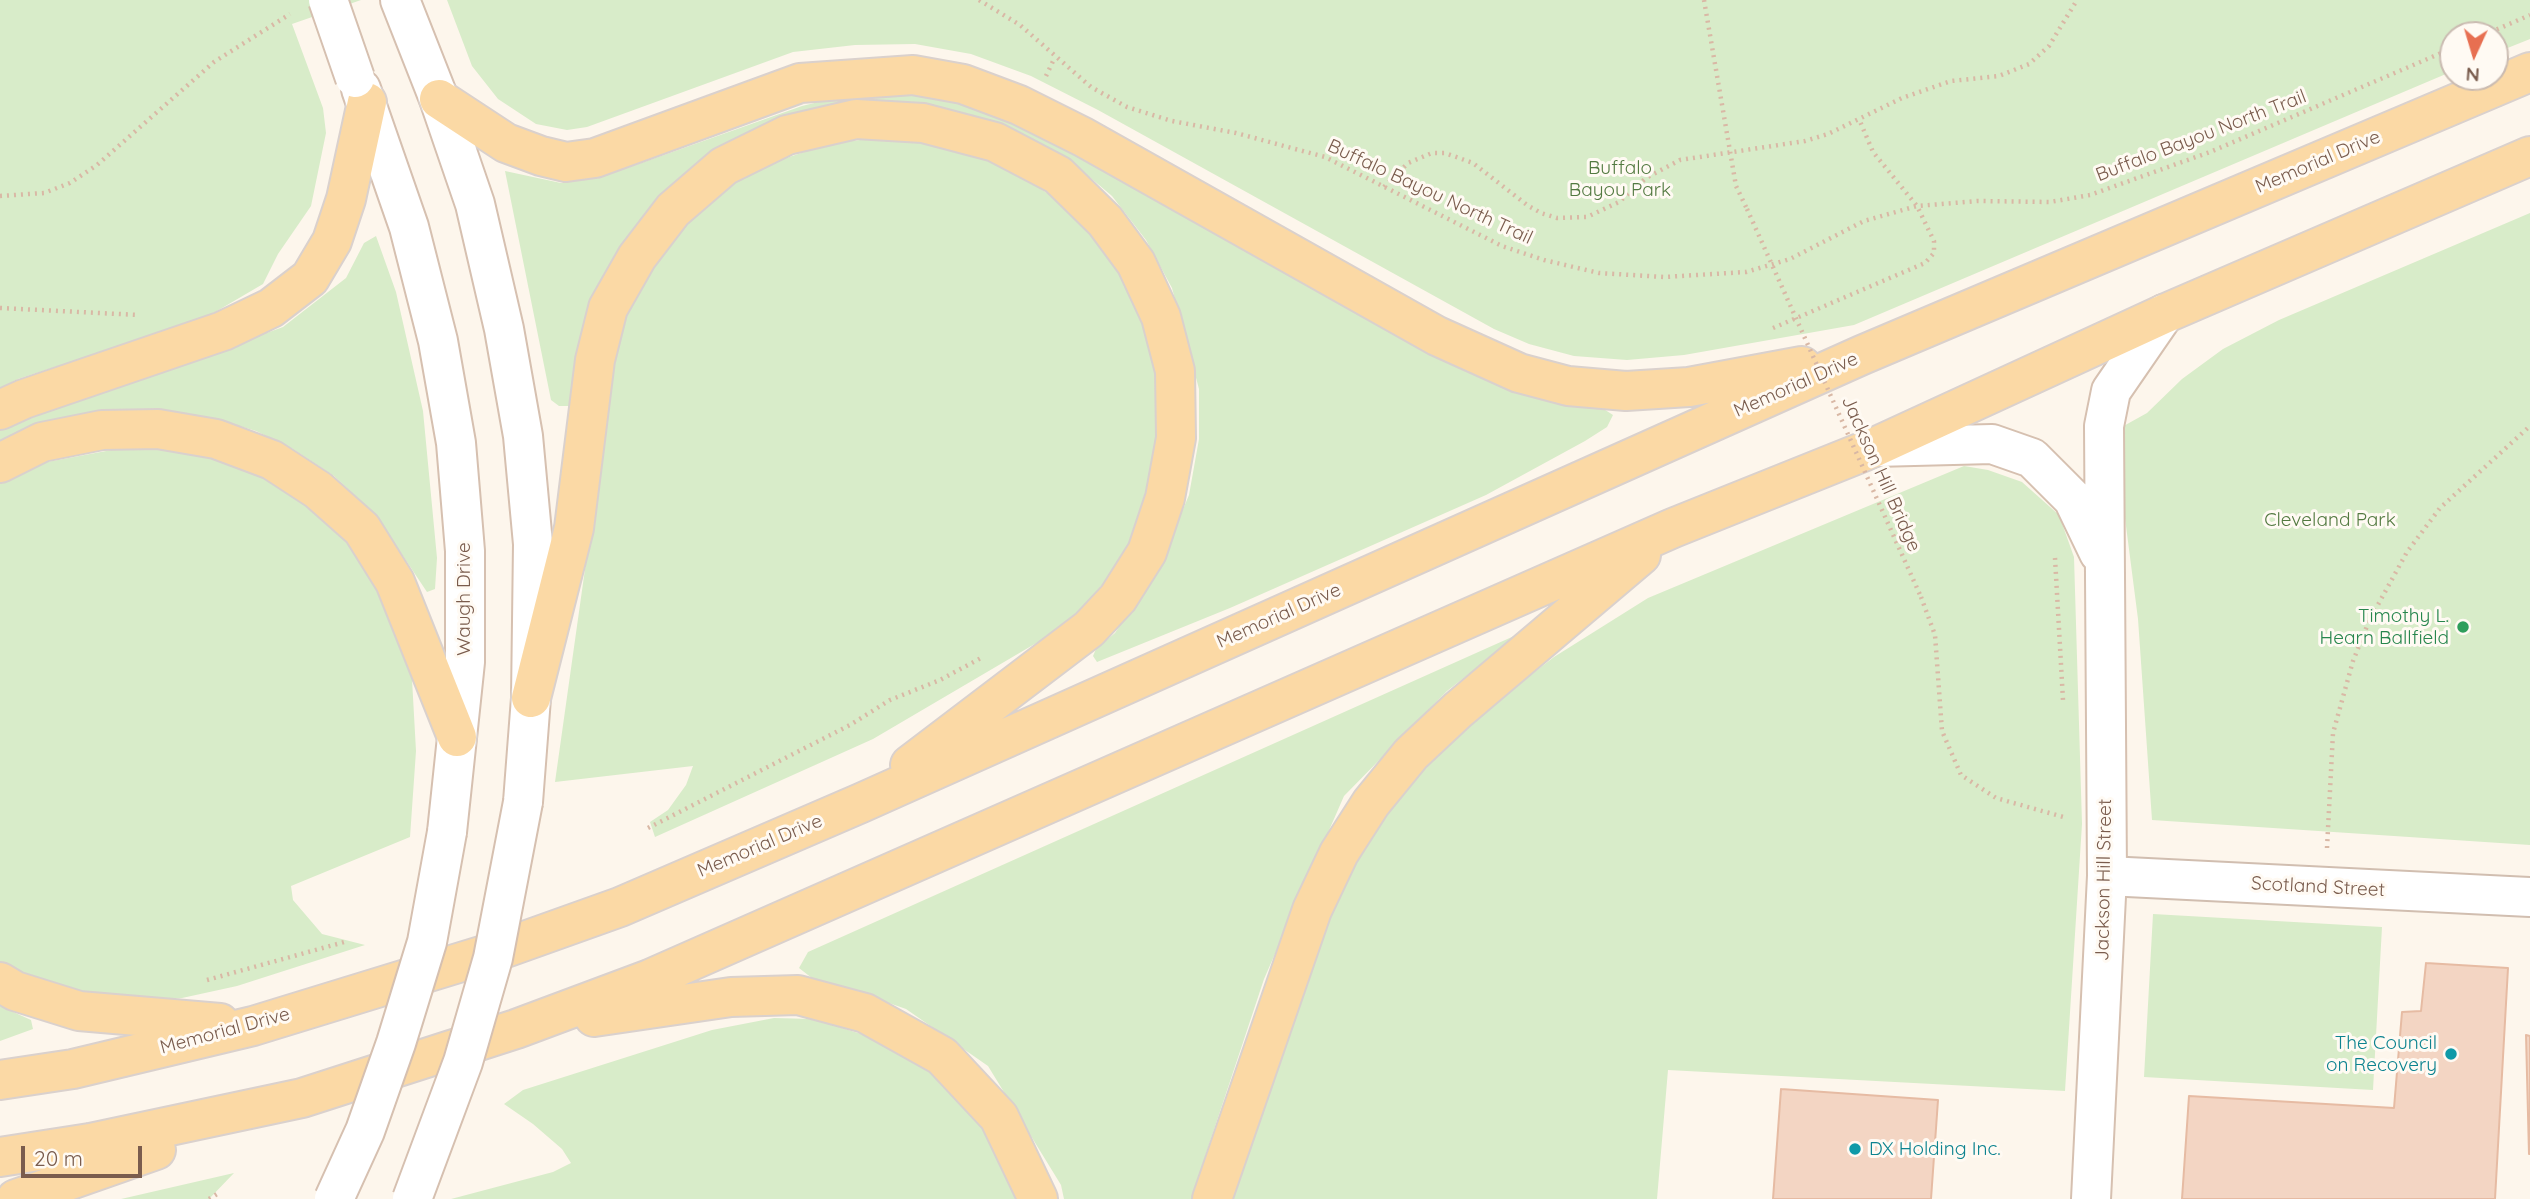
<!DOCTYPE html>
<style>
body{margin:0}
#map{position:relative;width:2530px;height:1199px;overflow:hidden;background:#fdf6ec;font-family:Quicksand,sans-serif}
canvas{display:block}
.north{position:absolute;left:2439px;top:21px;width:70px;height:70px;box-sizing:border-box;background:#fffaf3;border:2px solid #cabbb1;border-radius:50%;rotate:184deg;font-size:19px;font-weight:700;line-height:28px;text-align:center;color:#7a5c4d}
.north::after{content:'';display:block;margin:auto;width:24px;height:32px;background:#e76f51;clip-path:polygon(50% 0,100% 100%,50% 72%,0 100%)}
.scale{position:absolute;left:21px;top:1146px;width:121px;height:32px;box-sizing:border-box;border:4px solid #7a5c4d;border-top:0;padding-left:9px;font-size:21px;line-height:24px;white-space:nowrap;color:#7a5c4d;-webkit-text-stroke:5px #fffaf3;paint-order:stroke}
</style>
<div id="map">
<canvas width="2530" height="1199"></canvas>
<div class="north">N</div>
<div class="scale">20 m</div>
</div>
<script>
const g = document.querySelector('canvas').getContext('2d');
g.lineJoin = 'round';
function fill(path, color) { g.fillStyle = color; g.fill(path, 'evenodd'); }
const toPath = rows => new Path2D(rows.map(r => 'M' + r).join(''));
function trace(path, color, width, dash) { g.strokeStyle = color; g.lineWidth = width; g.lineCap = dash ? 'butt' : 'round'; g.setLineDash(dash || []); g.stroke(path); }
function write(font, color, halo, rows, align = 'center') {
  g.font = font + ' Quicksand,sans-serif'; g.lineWidth = 6; g.setLineDash([]); g.textBaseline = 'middle'; g.strokeStyle = halo; g.fillStyle = color; for (const [text, x, y, turn = 0] of rows) {
    g.save(); g.translate(x, y); g.rotate((+turn || 0) * Math.PI / 180); g.textAlign = isNaN(turn) ? turn : align; if (halo) g.strokeText(text, 0, 0); g.fillText(text, 0, 0); g.restore();
  }
}
fill(toPath([
 [0,0,361,0,292,24,323,108,326,133,311,206,278,254,263,284,205,318,18,379,0,388],
 [447,0,2530,0,2530,39,2495,53,2495,35,2453,35,2453,71,1854,325,1684,355,1627,360,1574,356,1529,344,1494,329,1098,110,1031,76,971,54,915,44,855,45,793,52,587,127,567,130,536,124,498,99,472,66],
 [900,94,970,103,1013,120,1436,356,1513,392,1564,403,1599,406,1613,415,1607,427,1585,441,1486,495,1230,608,1097,662,1093,656,1096,649,1115,633,1159,566,1189,495,1199,439,1199,389,1172,288,1146,240,1112,196,1080,169,1043,145,994,123,898,106,660,200,627,238,591,305,578,345,570,406,559,406,551,400,505,171,561,183,599,178,802,106,835,98],
 [867,139,918,141,955,148,1000,165,1034,184,1067,207,1098,238,1129,284,1149,338,1162,394,1153,485,1131,545,1113,572,1076,615,1050,635,873,739,655,837,650,822,668,810,686,785,693,766,555,782,618,335,642,277,683,226,725,189,756,169,789,157,829,144],
 [2530,213,2530,845,2152,820,2138,619,2118,464,2120,428,2147,413,2182,379,2223,349,2279,320],
 [376,236,396,292,423,411,437,558,435,589,427,592,375,514,334,476,293,449,256,431,216,419,166,410,104,411,0,442,0,431,12,425,283,327,346,278,364,243],
 [156,445,211,454,293,490,362,558,396,614,411,661,416,751,410,837,291,886,293,900,322,934,365,945,237,986,182,998,146,1001,94,997,50,986,0,966,0,482,47,462,117,449],
 [1964,466,1988,470,2022,482,2059,515,2074,557,2082,824,2065,1091,1668,1070,1657,1199,1232,1199,1314,943,1357,850,1411,777,1471,721,1554,657,1648,598],
 [1523,632,1447,691,1344,796,1264,979,1191,1199,1064,1199,1061,1185,988,1066,906,1009,852,990,817,982,799,968,808,952],
 [2153,914,2382,927,2373,1090,2144,1077],
 [0,1006,31,1020,33,1029,0,1041],
 [774,1018,813,1019,858,1033,906,1052,946,1081,998,1142,1021,1199,451,1199,553,1172,571,1163,562,1149,533,1124,504,1104,523,1090,712,1030],
 [234,1173,209,1199,121,1199]
]), '#d8ecc9');
const building = toPath([
 [2426,963,2508,968,2495,1199,2182,1199,2189,1096,2394,1108,2402,1012,2421,1011,2426,963],
 [2526,1035,2530,1036,2530,1154,2529,1154,2526,1035],
 [1781,1089,1938,1100,1931,1199,1773,1199,1781,1089]
]);
fill(building, '#f3d5c3');
trace(building, '#e6bba3', 2);
const street = toPath([
 [2107,876,2530,897]
]);
const secondary = toPath([
 [400,0,439,99,475,204,504,329,523,436,533,544,531,698,523,802],
 [361,89,409,227,438,341,456,443,465,551,465,662,447,832],
 [1875,447,1992,444,2032,458,2073,499,2099,553],
 [2091,1199,2107,876,2104,426,2111,391,2164,314]
]);
const primary = toPath([
 [439,99,506,143,541,156,566,162,595,158,800,83,913,75,963,84,1019,105,1083,137,1437,336,1519,373,1568,386,1626,391,1689,387,1802,366],
 [0,410,24,399,223,331,271,308,310,278,332,241,346,199,367,102],
 [0,463,42,442,102,430,158,429,216,439,272,460,318,490,362,529,395,582,457,737],
 [531,698,574,528,595,360,608,308,637,257,673,210,724,166,787,135,856,119,923,123,995,142,1058,175,1105,221,1136,263,1161,317,1175,371,1176,438,1165,498,1147,552,1118,598,1089,629,910,765],
 [0,982,15,991,79,1011,220,1023],
 [594,1017,731,997,798,995,865,1013,942,1056,999,1117,1038,1199],
 [0,1080,73,1069,253,1026,494,952,620,907,861,803,1862,355,2530,72],
 [0,1157,90,1143,302,1098,516,1029,650,979,1673,528,1875,447,2164,314,2530,156],
 [16,1199,156,1150],
 [1212,1199,1312,910,1339,853,1371,803,1411,754,1458,710,1641,555]
]);
trace(street, '#d1beb0', 42);
trace(secondary, '#d6c0b0', 42);
trace(primary, '#dad1cd', 42);
trace(toPath([
 [979,0,1020,25,1091,87,1127,107,1172,121,1236,133,1325,157,1502,246,1544,260,1599,273,1664,277,1746,272,1790,259,1864,221,1917,206,1978,201,2050,202,2090,195,2210,152,2453,48],
 [1704,0,1736,186,1747,209],
 [2484,35,2530,15],
 [1046,76,1055,57],
 [1384,187,1408,163,1432,153,1445,153,1473,163,1527,205,1541,213,1557,218,1587,217,1619,202,1646,178,1680,160,1805,141,1828,134,1902,98,1951,81,1999,76,2029,64,2049,46,2077,0],
 [0,196,44,193,70,183,97,165,214,62,290,14],
 [0,308,139,315],
 [1773,328,1925,263,1934,253,1934,241,1917,206,1873,152,1859,119],
 [2055,558,2063,700],
 [1921,597,1935,635,1942,731,1961,775,1996,798,2067,818],
 [648,828,850,725,890,700,940,680,981,658],
 [2327,848,2333,733,2353,661,2369,621,2407,552,2440,508,2530,426],
 [207,980,348,941],
 [209,1199,217,1194]
]), '#d9b8a5', 4.5, [2, 5]);
trace(street, '#fff', 38);
trace(secondary, '#fff', 38);
trace(primary, '#fbd9a5', 38);
const secondaryBridge = toPath([
 [328,0,355,78],
 [334,1199,365,1131,396,1043,427,942,447,832],
 [412,1199,463,1062,493,958,523,802]
]);
trace(secondaryBridge, '#d6c0b0', 42, []);
trace(toPath([
 [1747,209,1921,597]
]), '#d9b8a5', 4.5, [2, 5]);
trace(secondaryBridge, '#fff', 38);
for (const [x, y, r, color] of [
 [2463,627,7,"#2e9e5b"],
 [2451,1054,7,"#0f9aa8"],
 [1855,1149,7,"#0f9aa8"]
]) { const dot = new Path2D(); dot.arc(x, y, r, 0, 2 * Math.PI); g.fillStyle = color; g.fill(dot); trace(dot, '#fffaf3', 2.5); }
write('19px', '#7a5c4d', '#fffaf3', [
 ["Buffalo Bayou North Trail",2201,136,-21],
 ["Memorial Drive",2318,162,-23],
 ["Buffalo Bayou North Trail",1430,192,25],
 ["Memorial Drive",1796,385,-24],
 ["Jackson Hill Bridge",1881,474,66],
 ["Waugh Drive",464,599,-90],
 ["Memorial Drive",1279,616,-24],
 ["Memorial Drive",760,846,-23],
 ["Jackson Hill Street",2104,880,-89],
 ["Scotland Street",2318,887,3],
 ["Memorial Drive",225,1031,-15]
]);
write('19px', '#537a41', '#fffaf3', [
 ["Buffalo",1620,168],
 ["Bayou Park",1620,190],
 ["Cleveland Park",2330,520]
]);
write('19px', '#27864d', '#fffaf3', [
 ["Timothy L.",2449,616],
 ["Hearn Ballfield",2449,638]
], 'right');
write('19px', '#0d838f', '#fffaf3', [
 ["The Council",2437,1043],
 ["on Recovery",2437,1065],
 ["DX Holding Inc.",1869,1149,"left"]
], 'right');
</script>
